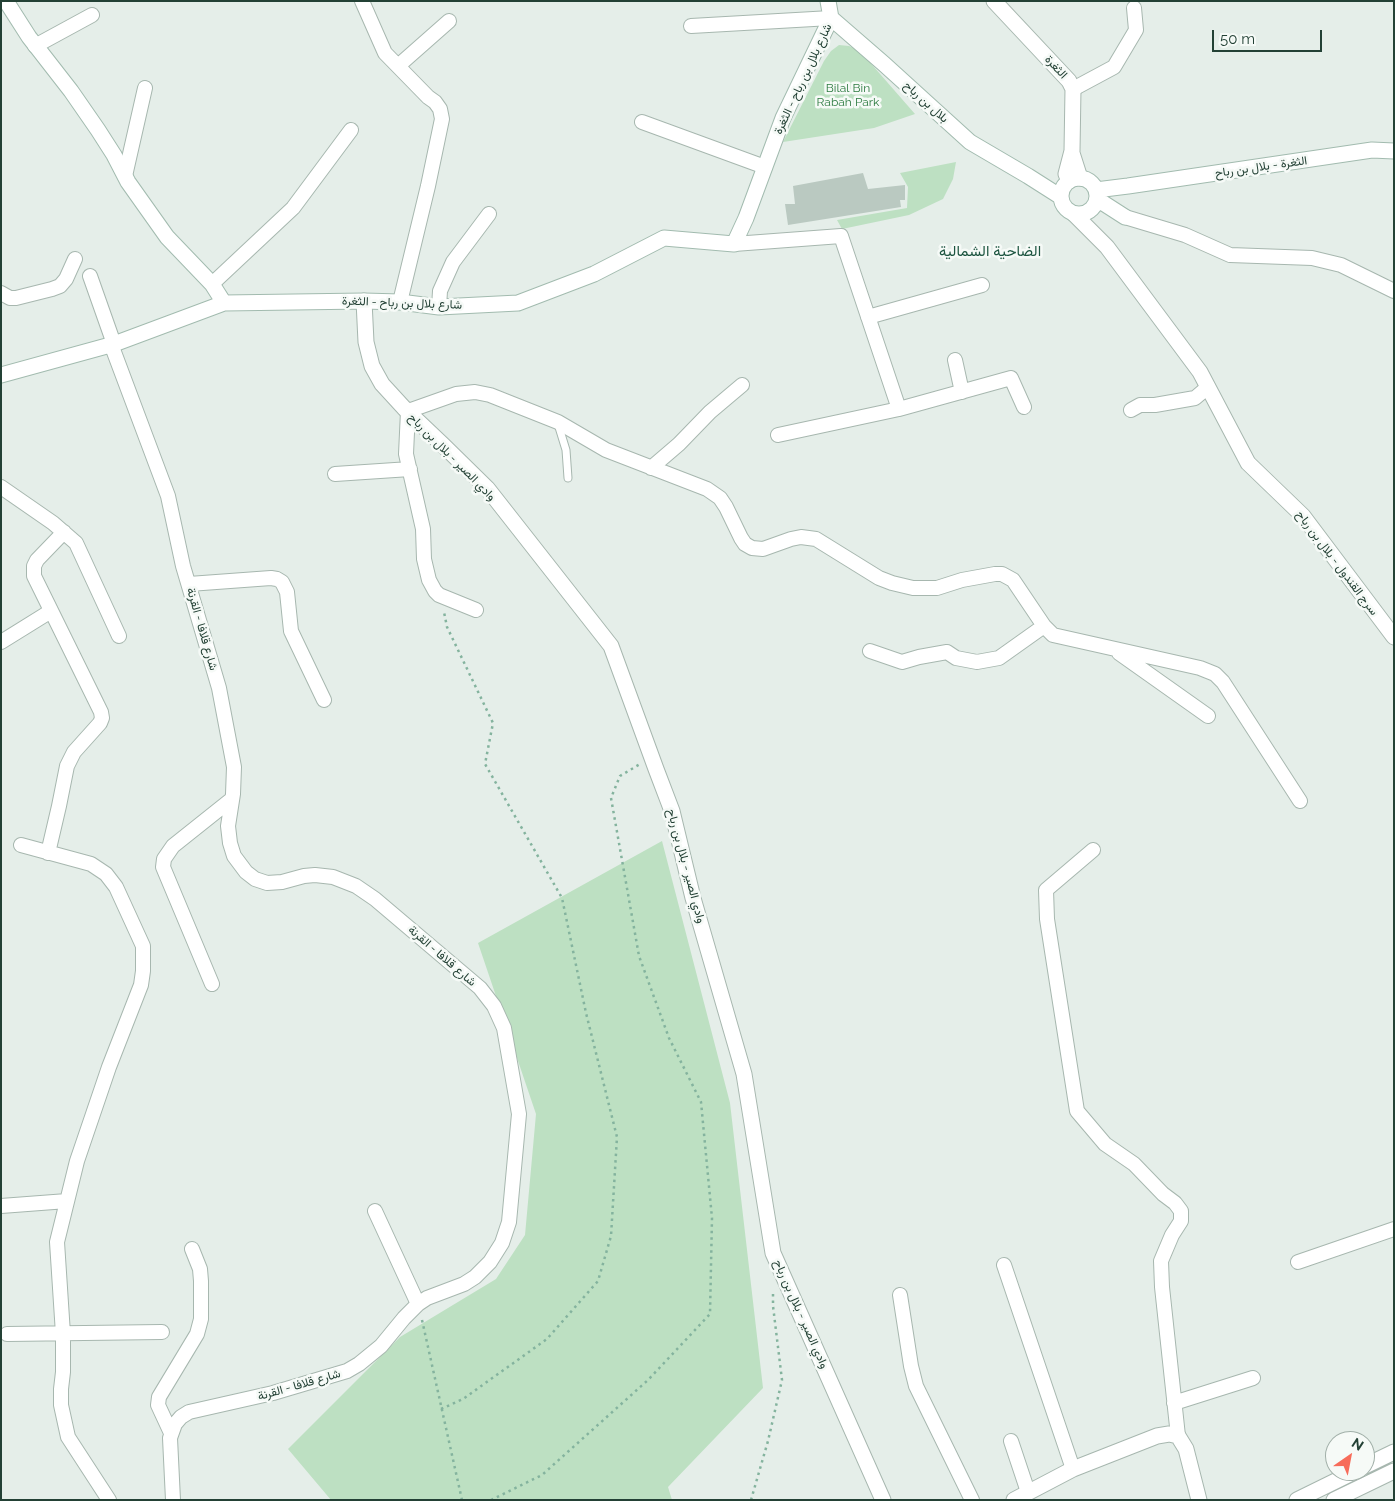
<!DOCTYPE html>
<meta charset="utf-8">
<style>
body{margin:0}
#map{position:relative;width:1395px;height:1501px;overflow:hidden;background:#e5eee9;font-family:Raleway,sans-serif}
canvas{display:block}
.frame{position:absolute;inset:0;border:2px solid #234135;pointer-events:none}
.north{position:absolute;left:1325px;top:1431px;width:50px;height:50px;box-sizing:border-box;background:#f6faf7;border:1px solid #a2b0a9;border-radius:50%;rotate:33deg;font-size:14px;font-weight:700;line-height:20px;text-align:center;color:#234135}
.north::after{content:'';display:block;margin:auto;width:18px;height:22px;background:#f76c5a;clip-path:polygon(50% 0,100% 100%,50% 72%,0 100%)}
.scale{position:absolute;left:1212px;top:30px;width:110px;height:22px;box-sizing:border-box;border:2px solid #234135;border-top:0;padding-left:6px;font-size:15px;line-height:18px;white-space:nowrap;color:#234135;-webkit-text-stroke:4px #f6faf7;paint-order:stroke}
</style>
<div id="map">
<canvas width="1395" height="1501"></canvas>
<div class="frame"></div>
<div class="north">N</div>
<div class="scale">50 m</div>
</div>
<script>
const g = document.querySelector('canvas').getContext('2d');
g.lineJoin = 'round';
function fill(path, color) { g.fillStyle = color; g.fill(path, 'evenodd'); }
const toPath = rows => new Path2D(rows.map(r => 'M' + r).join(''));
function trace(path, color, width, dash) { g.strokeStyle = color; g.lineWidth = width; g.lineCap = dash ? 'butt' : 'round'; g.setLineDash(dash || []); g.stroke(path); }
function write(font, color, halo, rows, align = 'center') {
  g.font = font + ' Raleway,Vazirmatn,sans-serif'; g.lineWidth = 5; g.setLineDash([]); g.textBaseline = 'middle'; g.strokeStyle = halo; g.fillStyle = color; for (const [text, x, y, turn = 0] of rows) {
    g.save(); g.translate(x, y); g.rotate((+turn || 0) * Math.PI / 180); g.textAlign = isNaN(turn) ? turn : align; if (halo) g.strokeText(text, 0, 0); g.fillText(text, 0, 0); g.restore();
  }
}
fill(toPath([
 [839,45,849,46,860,51,915,114,874,128,783,142,824,61,831,51],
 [956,162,953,179,943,199,909,215,842,229,837,220,907,208,908,187,900,173],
 [662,841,730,1103,763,1388,668,1487,672,1500,331,1500,288,1449,400,1337,496,1279,525,1235,536,1114,478,943]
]), '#bde0c2');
fill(toPath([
 [863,173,868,189,905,185,905,200,900,200,901,207,788,225,785,204,795,204,793,186]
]), '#bac9c1');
const service = toPath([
 [558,424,566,450,568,478]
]);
const minor = toPath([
 [362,1,385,53,428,97,435,102,440,109,442,119,428,186,400,302],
 [691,26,831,18],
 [35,46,92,15],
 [398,66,449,21],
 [1073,89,1114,67,1136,30,1134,8],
 [642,122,765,167],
 [125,176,145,88],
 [1125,217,1185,235,1230,255,1312,258,1341,265,1394,291],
 [734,244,841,236,899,409,1011,378,1024,407],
 [90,276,114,344],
 [212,284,293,208,351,130],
 [1,293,10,298,16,298,52,289,60,286,66,279,75,259],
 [439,307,440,291,453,262,489,214],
 [868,317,982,285],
 [111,344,168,496,183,566,219,688,234,767,233,794,228,826,230,843,234,856,246,872,255,879,267,883,282,882,304,876,315,875,333,877,356,886,375,899,480,988,494,1006,504,1028,519,1114,509,1222,502,1243,490,1262,475,1277,464,1284,427,1298,418,1304,404,1318,381,1346,359,1364,347,1371,273,1393,189,1412,181,1417,175,1424,170,1438,173,1500],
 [955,360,962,392],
 [1131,410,1140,405,1155,405,1195,398,1208,387],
 [778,435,899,409],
 [651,468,679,444,710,412,742,385],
 [335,474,410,469],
 [1,487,53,523,76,543,119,636],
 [189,584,271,578,277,579,282,582,287,592,291,631,324,700],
 [476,610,439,595,435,591,429,580,424,559,423,529,406,454,408,411,456,394,475,392,490,395,558,422,606,450,707,489,720,498,726,507,741,538,745,544,752,548,763,549,791,539,801,537,816,539,879,578,892,583,913,588,937,588,962,580,995,574,1002,574,1013,580,1044,626,1053,635,1200,668,1215,674,1223,682,1300,801],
 [1,642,51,611],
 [870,651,902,662,919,657,947,652,956,658,977,662,999,658,1044,626],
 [1119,653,1208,716],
 [21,845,91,864,106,874,116,887,143,946,143,971,141,985,109,1067,77,1161,57,1242,63,1334,63,1372,61,1389,61,1405,68,1437,109,1500],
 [1093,850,1046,890,1047,919,1077,1111,1105,1144,1134,1164,1163,1194,1175,1203,1181,1211,1181,1221,1172,1235,1161,1261,1162,1287,1178,1436],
 [48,853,59,806,67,766,74,752,100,723,102,718,101,712,34,576,34,566,37,560,64,532],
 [212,984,163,867,164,859,173,846,232,799],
 [1,1206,67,1201],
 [375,1211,418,1304],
 [1298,1262,1394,1229],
 [1004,1265,1073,1469],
 [900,1295,911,1366,916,1386,972,1500],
 [7,1334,162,1332],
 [1174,1403,1253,1378],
 [171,1433,158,1405,159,1397,197,1334,201,1319,201,1281,200,1269,192,1249],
 [1011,1441,1028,1492]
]);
const tertiary = toPath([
 [994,1,1069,81,1073,89,1072,151,1066,174,1069,181],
 [1072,153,1080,178],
 [1074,214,1107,247,1200,372,1248,463,1303,516,1394,637],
 [364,301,366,342,372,366,382,384,404,408,443,445,487,488,611,646,656,769,672,811,693,898,744,1074,773,1253,883,1500],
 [1365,1466,1394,1452],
 [1014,1500,1073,1469,1157,1436,1169,1434,1178,1436,1186,1449,1199,1500],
 [1297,1500,1356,1471],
 [1334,1500,1394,1471]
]);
const secondary = toPath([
 [6,1,29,37,71,91,98,130,114,155,128,182,167,237,212,284,224,303],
 [828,1,831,18],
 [831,18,884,64,970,142,1028,176,1061,197],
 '1061 196a18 18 0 1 1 36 0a18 18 0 1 1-36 0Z',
 [1096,190,1128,186,1372,150,1394,151],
 [1097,199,1125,217],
 [1,375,114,344,224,303,364,301,400,302,439,307,518,303,594,274,664,238,734,244,746,218,783,118,831,18]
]);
trace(service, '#a7b7af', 9);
trace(minor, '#a7b7af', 16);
trace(tertiary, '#a7b7af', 17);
trace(secondary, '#a2bbaf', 17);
trace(toPath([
 [422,1320,462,1500],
 [441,1409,463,1399,547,1339,598,1281,611,1236,617,1137,586,1013,562,898,485,764,493,723,447,627,444,612],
 [491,1500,542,1475,648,1380,710,1314,712,1218,701,1102,669,1038,639,956,611,798,620,776,640,764],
 [751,1500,768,1441,782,1380,773,1306,773,1290]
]), '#84b39e', 2.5, [2.5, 4]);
trace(service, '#fff', 7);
trace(minor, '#fff', 14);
trace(tertiary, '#fff', 15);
trace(secondary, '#fff', 15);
write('12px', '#234135', '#f6faf7', [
 ["الثغرة",1056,67,47],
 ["شارع بلال بن رباح - الثغرة",803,79,-65],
 ["بلال بن رباح",926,102,42],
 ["الثغرة - بلال بن رباح",1261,167,-8],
 ["شارع بلال بن رباح - الثغرة",402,303,2],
 ["وادي الصير - بلال بن رباح",452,457,45],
 ["سرج القندول - بلال بن رباح",1337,563,53],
 ["شارع قلافا - القرنة",202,629,74],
 ["وادي الصير - بلال بن رباح",686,866,75],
 ["شارع قلافا - القرنة",442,956,41],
 ["وادي الصير - بلال بن رباح",801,1314,66],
 ["شارع قلافا - القرنة",299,1385,-16]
]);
write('12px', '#2b7a3f', '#f6faf7', [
 ["Bilal Bin",848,88],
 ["Rabah Park",848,102]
]);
write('15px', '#1d5540', '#f6faf7', [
 ["الضاحية الشمالية",990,251]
]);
</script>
